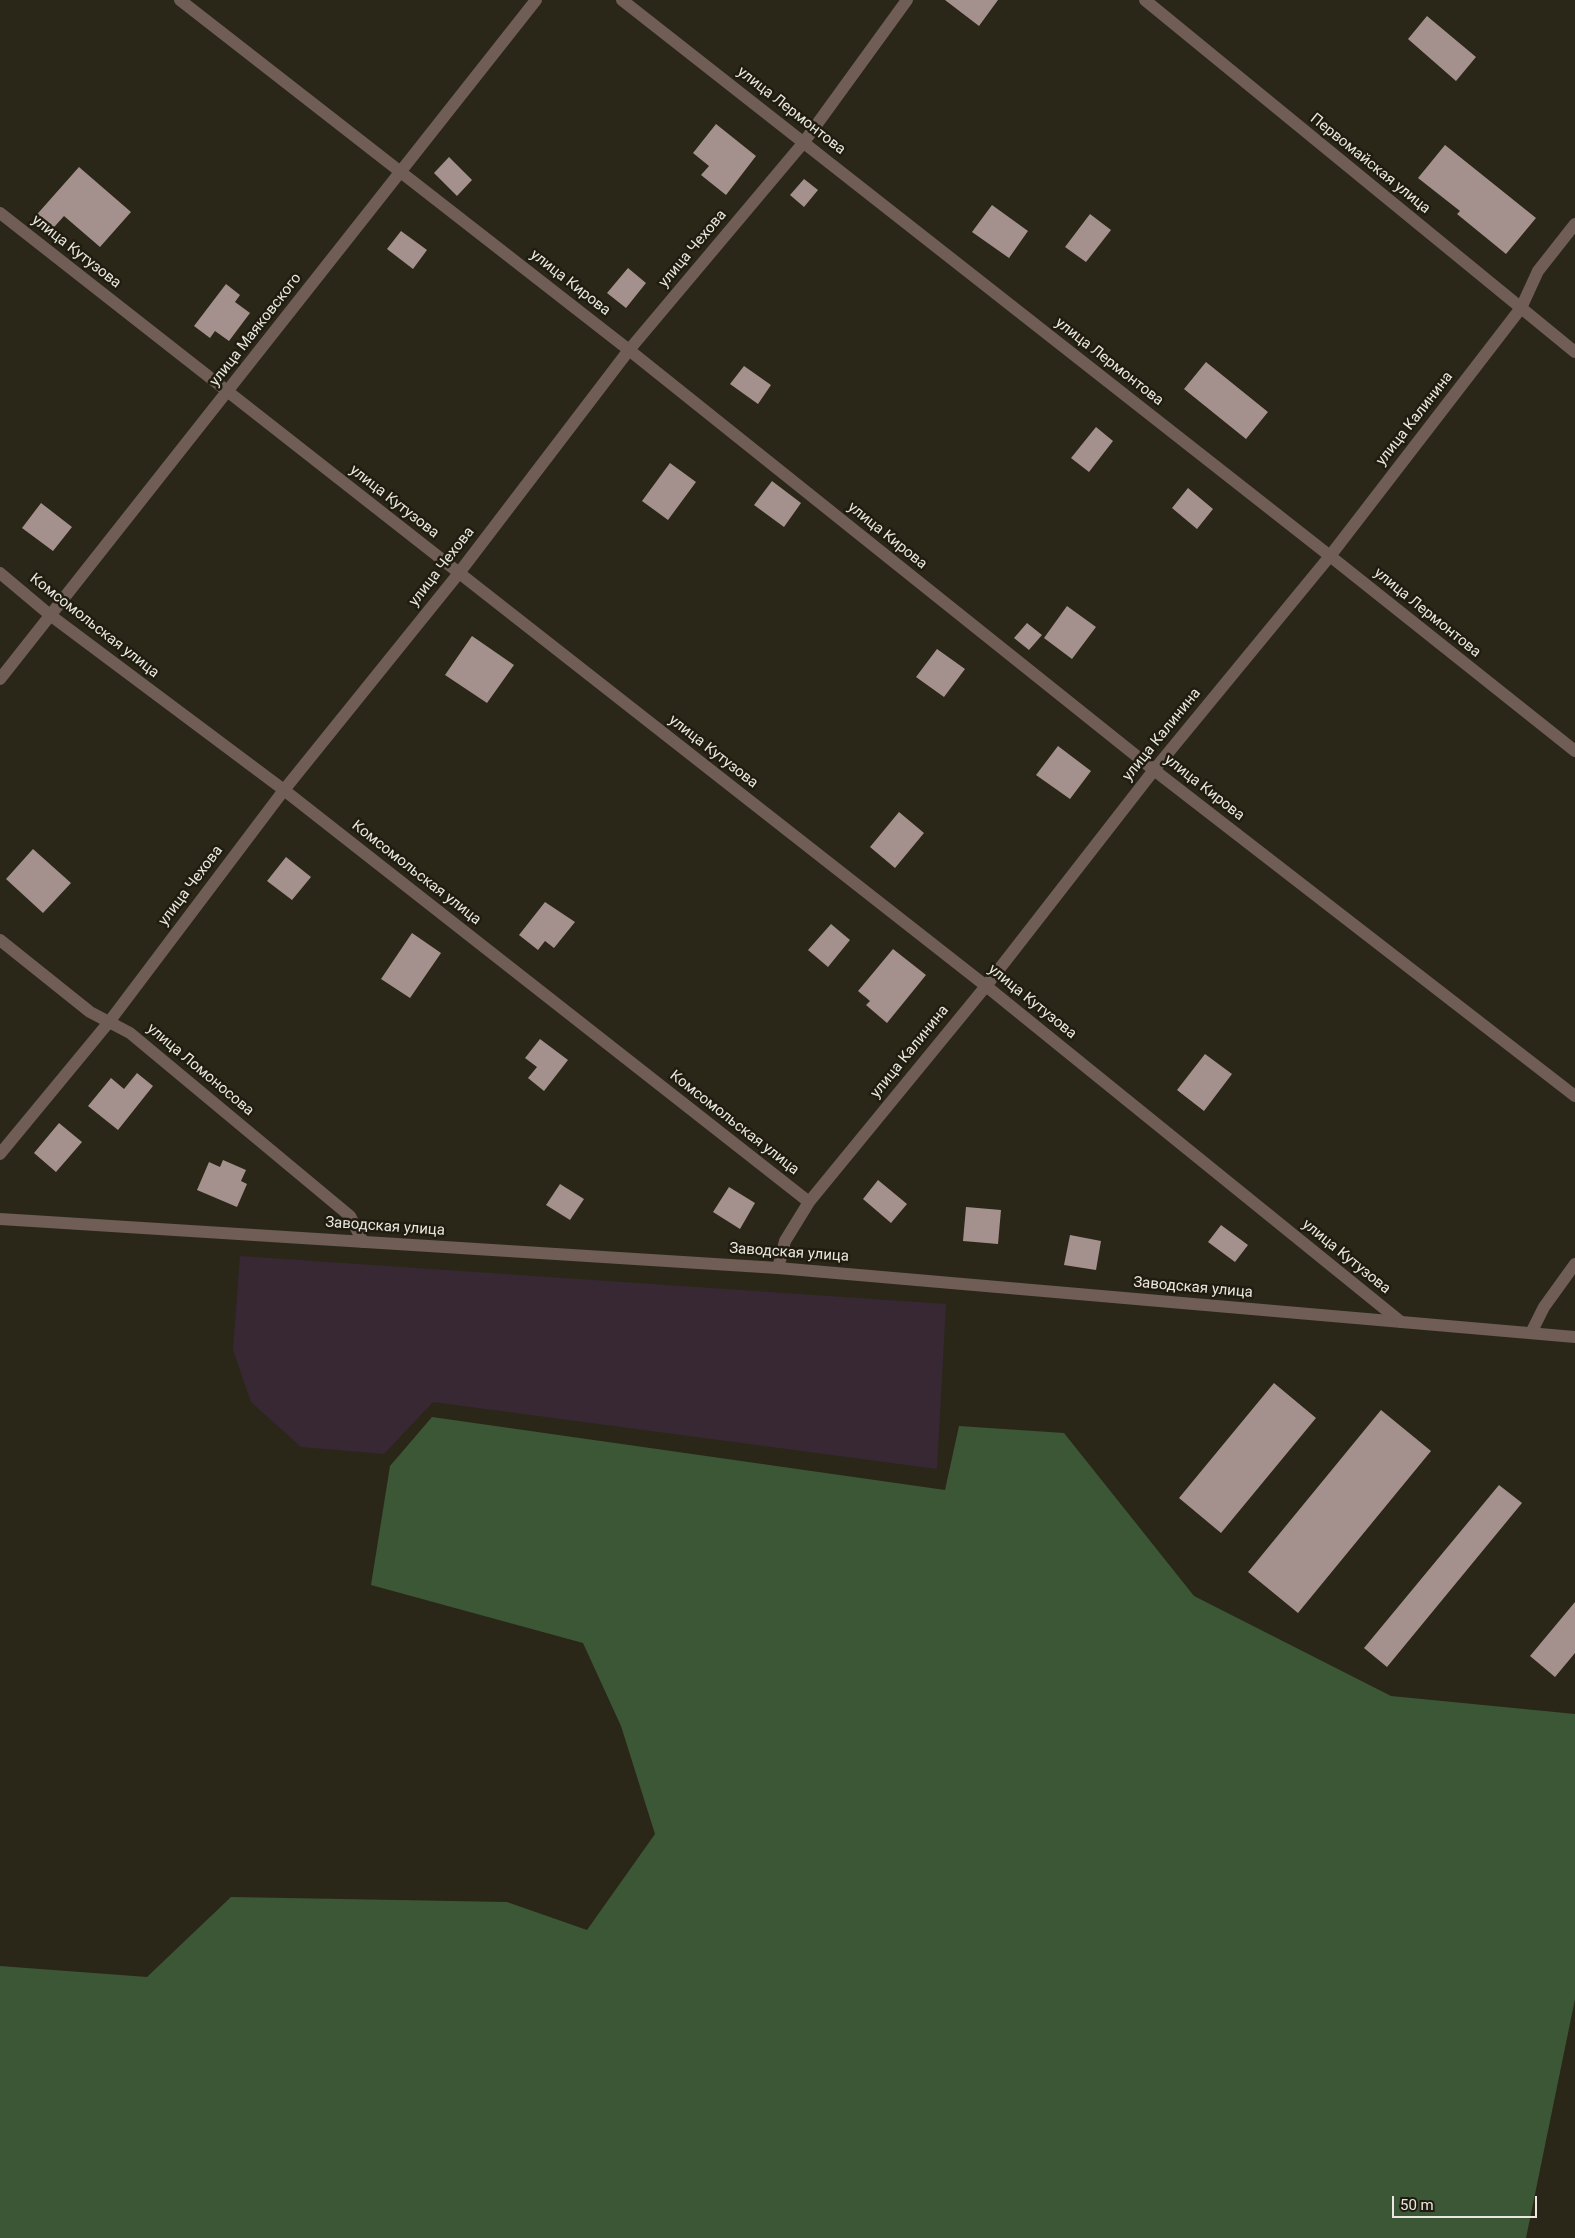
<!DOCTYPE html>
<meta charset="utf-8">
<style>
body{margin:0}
#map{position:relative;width:1575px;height:2238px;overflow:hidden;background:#2a2719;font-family:Roboto,sans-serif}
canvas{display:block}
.scale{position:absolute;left:1392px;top:2196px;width:145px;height:22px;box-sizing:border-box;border:2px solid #e9e7df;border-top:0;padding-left:6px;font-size:15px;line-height:18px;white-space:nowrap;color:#e9e7df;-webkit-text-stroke:4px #201d10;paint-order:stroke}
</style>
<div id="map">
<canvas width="1575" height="2238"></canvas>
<div class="scale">50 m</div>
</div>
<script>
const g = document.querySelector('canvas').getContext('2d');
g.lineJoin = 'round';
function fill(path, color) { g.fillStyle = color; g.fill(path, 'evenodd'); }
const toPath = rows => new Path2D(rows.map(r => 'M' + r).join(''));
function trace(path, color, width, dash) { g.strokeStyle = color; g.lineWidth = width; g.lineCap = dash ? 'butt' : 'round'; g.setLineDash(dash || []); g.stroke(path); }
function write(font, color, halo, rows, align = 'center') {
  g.font = font + ' Roboto,sans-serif'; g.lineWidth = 5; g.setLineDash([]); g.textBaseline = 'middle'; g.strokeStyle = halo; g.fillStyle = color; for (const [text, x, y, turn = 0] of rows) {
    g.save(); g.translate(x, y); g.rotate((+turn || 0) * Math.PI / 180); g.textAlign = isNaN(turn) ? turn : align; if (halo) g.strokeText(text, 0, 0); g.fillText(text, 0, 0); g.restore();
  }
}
fill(toPath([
 [240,1256,946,1304,937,1469,433,1402,384,1454,301,1447,251,1402,233,1350]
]), '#382834');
fill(toPath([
 [432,1417,945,1490,959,1426,1064,1433,1194,1596,1391,1696,1575,1714,1575,1999,1526,2238,0,2238,0,1966,147,1977,231,1897,507,1902,587,1930,655,1834,621,1726,583,1643,371,1585,390,1466]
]), '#3c5735');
fill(toPath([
 [945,0,998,0,979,26],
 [1427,16,1476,57,1456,81,1408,39],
 [716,124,756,156,726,195,701,175,709,166,693,153],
 [1445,145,1536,218,1506,254,1457,214,1460,211,1418,178],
 [449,157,472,180,457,196,434,173],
 [79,167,131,212,100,247,64,216,48,234,32,220],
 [804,179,818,190,804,207,790,195],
 [992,205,1028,231,1009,258,972,232],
 [1090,214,1111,230,1086,262,1065,247],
 [401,231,427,250,413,269,387,249],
 [628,268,646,283,626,308,607,293],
 [226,284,240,295,235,302,250,313,229,341,215,331,210,338,194,326],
 [1206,362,1268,412,1246,439,1184,389],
 [744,366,771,385,758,404,730,384],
 [1096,427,1113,441,1089,472,1071,458],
 [670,463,696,482,668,520,642,501],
 [772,481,801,503,784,527,754,505],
 [1188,488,1213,509,1197,529,1172,508],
 [41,503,72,527,53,551,22,528],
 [1067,606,1096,627,1072,659,1044,638],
 [1027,623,1042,635,1029,650,1014,638],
 [472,636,514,665,487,703,445,675],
 [937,649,965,669,944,697,916,677],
 [1058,746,1091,771,1070,799,1036,775],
 [899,812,924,833,895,868,870,847],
 [33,849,71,883,43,913,6,879],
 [286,857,311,877,292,900,267,881],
 [545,902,575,922,554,948,545,941,538,950,519,935],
 [831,924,850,940,828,967,808,950],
 [412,933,441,953,410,998,381,979],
 [893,949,926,975,887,1023,866,1005,870,1001,858,991],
 [540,1039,568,1060,544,1091,528,1078,537,1067,525,1058],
 [1205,1054,1232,1074,1204,1111,1177,1090],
 [137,1073,153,1086,118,1130,88,1106,111,1078,124,1089],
 [59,1123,82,1142,56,1172,34,1153],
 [223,1160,246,1170,241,1181,247,1184,237,1207,197,1190,209,1162,220,1167],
 [878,1180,907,1204,891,1223,863,1199],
 [560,1184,584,1199,570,1220,546,1205],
 [729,1187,755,1203,740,1229,713,1212],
 [966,1207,1001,1210,998,1244,963,1241],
 [1221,1225,1248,1245,1235,1262,1208,1242],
 [1070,1235,1101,1241,1096,1270,1064,1265],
 [1274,1383,1316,1418,1221,1533,1179,1498],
 [1381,1410,1431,1451,1298,1613,1248,1572],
 [1499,1485,1522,1503,1387,1667,1364,1648],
 [1575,1602,1575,1653,1555,1677,1530,1656]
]), '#a4918d');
trace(toPath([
 [180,0,629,350,1154,770,1575,1096],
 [622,0,1330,556,1575,751],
 [0,213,986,986,1401,1322],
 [0,573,50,615,284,790,809,1202],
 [0,679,536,0],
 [0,940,90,1012,130,1033,350,1216,363,1242],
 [0,1154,109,1022,284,790,459,573,629,350,804,142,907,0],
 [778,1268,785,1241,809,1202,986,986,1154,770,1330,556,1521,308,1538,271,1575,224],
 [1531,1333,1544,1307,1575,1264]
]), '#705d56', 12);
trace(toPath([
 [1145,0,1575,352],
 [0,1219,778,1268,1575,1337]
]), '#705d56', 12);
write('15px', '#e9e7df', '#201d10', [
 ["улица Лермонтова",791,111,38],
 ["Первомайская улица",1370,164,39],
 ["улица Чехова",693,249,-50],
 ["улица Кутузова",76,252,38],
 ["улица Кирова",570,283,38],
 ["улица Маяковского",256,330,-52],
 ["улица Лермонтова",1109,362,38],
 ["улица Калинина",1415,419,-52],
 ["улица Кутузова",394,502,38],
 ["улица Кирова",887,536,39],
 ["улица Чехова",442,567,-52],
 ["улица Лермонтова",1427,613,39],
 ["Комсомольская улица",94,626,38],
 ["улица Калинина",1162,735,-51],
 ["улица Кутузова",713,752,38],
 ["улица Кирова",1204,788,38],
 ["Комсомольская улица",416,873,38],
 ["улица Чехова",191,886,-53],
 ["улица Кутузова",1032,1002,39],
 ["улица Калинина",910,1052,-51],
 ["улица Ломоносова",200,1070,40],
 ["Комсомольская улица",734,1123,38],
 ["Заводская улица",385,1227,4],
 ["Заводская улица",789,1253,4],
 ["улица Кутузова",1346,1257,39],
 ["Заводская улица",1193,1288,5]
]);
</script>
